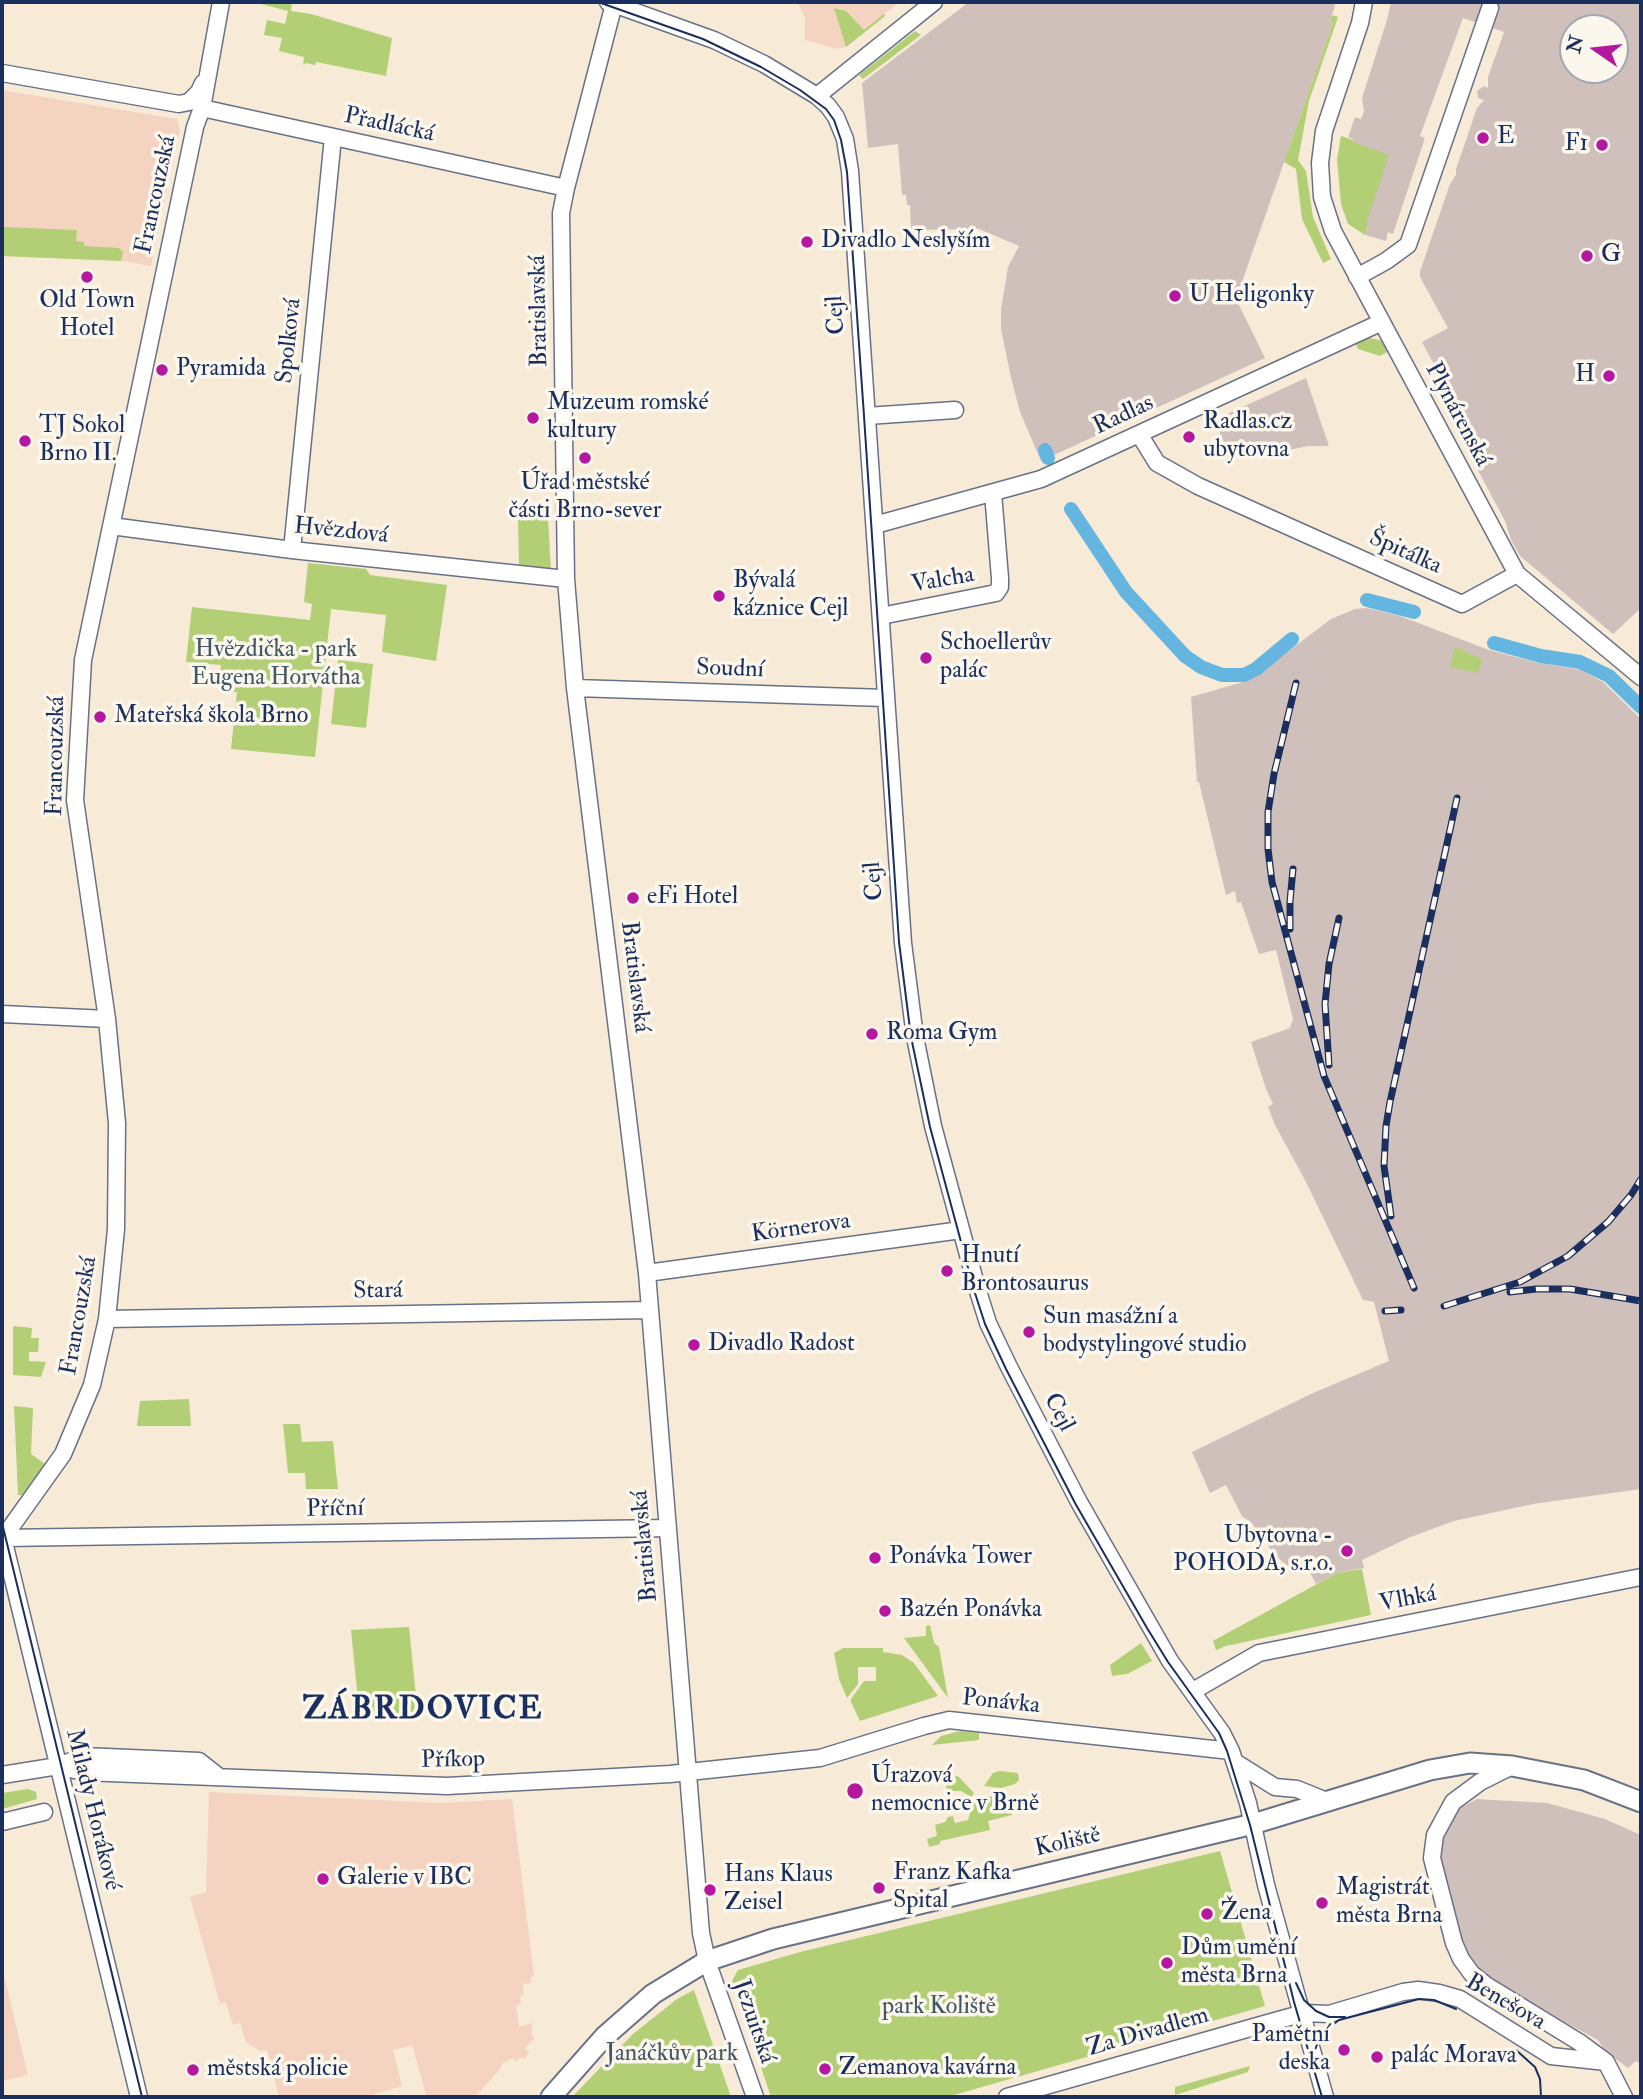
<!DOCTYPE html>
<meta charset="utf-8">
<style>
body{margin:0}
#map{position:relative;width:1643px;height:2099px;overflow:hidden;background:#f7ebd7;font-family:"IM FELL Double Pica",serif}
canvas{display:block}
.frame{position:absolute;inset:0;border:4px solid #1b2f5e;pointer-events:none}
.north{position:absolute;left:1559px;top:14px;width:70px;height:70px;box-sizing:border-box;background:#fbf7ec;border:2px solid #a1a7b3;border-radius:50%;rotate:284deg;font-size:19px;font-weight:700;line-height:28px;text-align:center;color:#1b2f5e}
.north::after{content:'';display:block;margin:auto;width:24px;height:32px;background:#b5179e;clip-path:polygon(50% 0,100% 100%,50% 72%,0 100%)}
</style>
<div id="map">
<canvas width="1643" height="2099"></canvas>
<div class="frame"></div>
<div class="north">N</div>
</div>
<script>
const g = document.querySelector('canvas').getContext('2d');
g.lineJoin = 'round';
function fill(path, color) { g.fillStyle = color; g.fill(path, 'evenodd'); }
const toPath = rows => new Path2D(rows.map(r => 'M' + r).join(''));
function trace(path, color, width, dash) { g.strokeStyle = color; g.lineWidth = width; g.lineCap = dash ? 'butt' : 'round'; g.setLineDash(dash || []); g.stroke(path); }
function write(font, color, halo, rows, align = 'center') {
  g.font = font + ' "IM FELL Double Pica",serif'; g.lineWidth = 7; g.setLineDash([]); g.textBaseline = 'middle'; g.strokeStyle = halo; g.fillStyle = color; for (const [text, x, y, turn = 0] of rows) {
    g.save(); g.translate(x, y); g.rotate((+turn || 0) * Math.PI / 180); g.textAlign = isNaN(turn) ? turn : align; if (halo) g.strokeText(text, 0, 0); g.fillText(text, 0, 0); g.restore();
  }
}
fill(toPath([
 [797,2,900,2,884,14,885,16,846,47,838,49,805,40,805,17],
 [2,90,177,119,180,129,151,266,125,261,2,256],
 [209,1792,440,1803,512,1799,534,1976,531,1977,531,1983,523,1984,524,1995,520,1996,521,2004,516,2005,519,2027,532,2023,532,2036,535,2038,525,2048,529,2053,524,2060,523,2057,515,2061,513,2058,501,2064,501,2068,475,2097,427,2097,412,2045,393,2050,402,2086,365,2097,279,2097,267,2050,260,2051,246,2042,240,2023,233,2025,226,2003,220,2004,190,1897,206,1892],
 [2,1967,28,2075,2,2081]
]), '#f4d3c0');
fill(toPath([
 [969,2,1336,2,1330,21,1333,23,1236,299,1265,358,1041,461,1020,412,1011,378,1001,329,1001,309,1008,267,1019,246,979,229,911,230,910,205,907,205,906,195,902,195,898,144,868,148,862,83],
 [1391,2,1641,2,1641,611,1639,610,1613,634,1520,556,1511,540,1505,521,1440,399,1450,394,1422,342,1448,328,1420,277,1420,271,1450,184,1456,175,1456,169,1477,108,1484,100,1478,98,1477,91,1484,86,1488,88,1488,77,1504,32,1463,18,1420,136,1425,138,1393,234,1388,232,1386,241,1365,235,1368,226,1366,224,1353,139,1348,137,1355,117,1361,119,1364,111,1362,98,1387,20],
 [1573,28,1615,28,1615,70,1573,70],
 [1306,378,1329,446,1308,446,1265,455,1227,449,1214,420],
 [1367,608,1400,616,1489,650,1539,663,1581,670,1603,682,1641,719,1641,1489,1533,1504,1454,1521,1408,1538,1362,1560,1364,1568,1337,1573,1316,1584,1306,1565,1291,1573,1288,1566,1272,1553,1264,1537,1260,1539,1253,1524,1242,1516,1226,1485,1210,1493,1192,1452,1313,1393,1389,1361,1374,1302,1363,1300,1306,1182,1275,1125,1268,1107,1273,1104,1266,1089,1251,1042,1290,1028,1293,1019,1276,950,1259,954,1241,902,1237,903,1235,891,1226,895,1199,782,1197,782,1191,697,1243,682,1265,669,1331,619,1355,609],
 [1477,1799,1547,1803,1605,1819,1641,1835,1641,2064,1636,2061,1628,2068,1605,2051,1598,2040,1512,1994,1483,1976,1466,1953,1459,1938,1442,1865,1440,1849,1450,1821,1460,1808]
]), '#d0c0bc');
fill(toPath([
 [253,2,292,2,291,11,311,14,392,38,386,76,316,62,315,65,306,63,303,65,304,57,279,51,282,38,264,35,267,20,285,24,288,11],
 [834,8,846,11,864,30,884,14,885,16,846,47],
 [1332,15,1338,17,1309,101,1298,160,1306,171,1313,217,1331,259,1323,263,1302,219,1296,169,1284,162,1333,23,1330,21],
 [915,31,921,35,863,79,859,75],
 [1341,136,1353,140,1353,142,1389,155,1366,224,1368,225,1365,235,1348,224,1341,204,1337,159],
 [2,227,77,230,76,241,84,242,84,246,119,248,123,252,121,261,2,256],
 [1369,338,1380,340,1389,351,1380,356,1358,349,1355,343],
 [518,518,548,519,551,570,519,567],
 [308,563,366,569,370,575,447,585,436,661,382,652,386,615,331,609,315,757,231,749,237,692,219,692,221,665,186,662,192,607,310,620,312,604,304,602],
 [1455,647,1482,659,1478,673,1450,667],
 [338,660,373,664,366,728,331,724],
 [13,1326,32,1328,31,1338,39,1338,38,1352,29,1352,29,1361,46,1362,41,1377,13,1375],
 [189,1399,191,1426,137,1426,140,1401],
 [14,1406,33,1408,31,1454,45,1464,22,1495,18,1495],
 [283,1424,300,1424,302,1442,333,1441,338,1489,306,1489,305,1473,288,1473],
 [1362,1569,1371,1615,1226,1646,1216,1650,1213,1641,1337,1573],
 [930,1625,934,1643,939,1647,948,1698,904,1638,926,1636,926,1626],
 [409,1627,418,1716,360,1720,351,1630],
 [1141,1643,1152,1661,1127,1674,1112,1676,1110,1665],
 [843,1648,883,1648,883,1652,902,1655,914,1663,938,1696,860,1721,851,1702,851,1699,864,1681,876,1681,876,1667,858,1667,858,1684,847,1698,839,1679,834,1653],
 [960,1731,979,1733,979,1740,932,1745,941,1736],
 [1000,1771,1018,1773,1019,1780,1015,1784,1001,1788,984,1786,993,1773],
 [958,1776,974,1793,971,1797,961,1791,947,1791,945,1779],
 [28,1789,36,1792,37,1799,2,1809,2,1793],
 [980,1796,1005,1797,1010,1800,1014,1809,1012,1815,988,1821,990,1830,940,1841,940,1844,929,1847,927,1839,937,1836,935,1825,945,1822,948,1817,953,1816,955,1823,968,1820,973,1803],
 [1220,1851,1265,2006,947,2097,771,2097,732,1981,738,1970,800,1952],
 [694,1990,731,2097,572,2097,633,2034,677,1999],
 [1250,2066,1248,2072,1175,2095,1175,2087]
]), '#b2cf76');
trace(toPath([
 [1045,450,1048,458],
 [1071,509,1126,592,1185,656,1201,667,1222,675,1244,675,1256,669,1292,639],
 [1367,600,1414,612],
 [1494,643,1541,656,1580,662,1609,676,1641,707]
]), '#64b6e0', 14);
const minor = toPath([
 [608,2,714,40,764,64,817,96,828,106,836,117,845,139,850,171,903,943,915,1037,933,1126,977,1288,988,1323,1009,1367,1079,1502,1170,1661,1222,1733,1231,1751,1248,1803,1266,1885,1325,2097],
 [1364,2,1360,23,1324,131,1320,163,1322,197,1333,231,1517,574,1641,677],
 [614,4,566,188,561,213,566,579,575,688,647,1273,701,1933,707,1961,755,2097],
 [2,73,179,104,189,102,199,92,203,83],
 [817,96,934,2],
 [202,108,566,188],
 [1357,277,1386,261,1408,245,1490,8],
 [867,416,955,410],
 [1139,434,1157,463,1198,486,1462,604,1517,574],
 [875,525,1041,479,1382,322],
 [111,526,292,550,566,579],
 [292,550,333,137],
 [881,616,996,593,1000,587,1000,578,993,493],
 [575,688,885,698],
 [2,1014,107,1019],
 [647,1273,961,1230],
 [107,1319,650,1310],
 [2,1534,139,2097],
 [3,1538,63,1454,92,1385,107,1319,116,1229,117,1123,107,1019,75,800,83,660,195,127,202,108,221,2],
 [3,1538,667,1528],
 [1193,1691,1259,1653,1641,1577],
 [1235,1762,1275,1787,1297,1789,1329,1802],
 [58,1766,83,1772,447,1786,670,1774,820,1758,924,1726,949,1720,1231,1751],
 [1512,1766,1480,1782,1453,1802,1435,1835,1432,1858,1454,1943,1461,1959,1472,1974,1486,1985,1579,2042,1606,2062,1624,2097],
 [2,1775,58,1766,84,1756,199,1761,218,1776],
 [2,1822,44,1812],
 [1007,2097,1275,2021,1304,2013,1329,2014,1403,1992,1418,1990,1439,1993,1460,1999,1551,2056,1606,2062]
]);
const major = toPath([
 [551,2097,604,2037,653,1994,707,1961,773,1939,1253,1824,1430,1770,1470,1763,1512,1766,1584,1780,1641,1802]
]);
trace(minor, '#687188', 19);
trace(major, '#687188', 23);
trace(minor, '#fff', 16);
trace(major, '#fff', 19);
trace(toPath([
 [598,2,703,39,761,67,800,90,826,109,834,120,841,140,847,172,864,416,899,942,911,1037,930,1127,974,1290,985,1324,1006,1369,1075,1503,1147,1628,1168,1662,1219,1733,1227,1751,1250,1825,1294,2002,1322,2097],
 [2,1523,142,2097],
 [1296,1983,1304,2000,1316,2011,1329,2017,1345,2017],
 [1516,2050,1535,2067,1540,2079,1541,2097],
 [1314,2063,1315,2050,1319,2039,1327,2029,1339,2020,1419,1999,1434,2000,1456,2009]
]), '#1b2f5e', 2);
const rail = toPath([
 [1296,683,1274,774,1268,812,1268,849,1272,882,1324,1076,1414,1288],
 [1290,929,1290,901,1293,869],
 [1329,1065,1325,1004,1329,964,1339,918],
 [1391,1216,1384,1166,1386,1126,1390,1102,1457,798],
 [1510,1292,1536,1289,1570,1289,1641,1301],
 [1444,1306,1520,1282,1568,1256,1608,1222,1631,1195,1641,1179],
 [1385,1311,1401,1310]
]);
trace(rail, '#1b2f5e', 7);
trace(rail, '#fbf7ec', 4.5, [13]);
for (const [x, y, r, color] of [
 [1483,138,7,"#b5179e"],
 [1602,145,7,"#b5179e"],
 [807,242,7,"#b5179e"],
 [1587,256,7,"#b5179e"],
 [87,277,7,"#b5179e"],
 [1175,296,7,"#b5179e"],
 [162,370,7,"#b5179e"],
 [1609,376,7,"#b5179e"],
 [533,418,7,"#b5179e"],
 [1189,437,7,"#b5179e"],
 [25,441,7,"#b5179e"],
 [585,458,7,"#b5179e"],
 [719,596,7,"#b5179e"],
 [926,658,7,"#b5179e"],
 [100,717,7,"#b5179e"],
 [633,898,7,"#b5179e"],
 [872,1034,7,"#b5179e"],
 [947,1271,7,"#b5179e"],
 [1029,1332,7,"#b5179e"],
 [694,1345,7,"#b5179e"],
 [1347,1551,7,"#b5179e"],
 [875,1558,7,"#b5179e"],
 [885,1611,7,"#b5179e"],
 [855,1791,9,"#b5179e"],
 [323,1879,7,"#b5179e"],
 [879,1888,7,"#b5179e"],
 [710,1890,7,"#b5179e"],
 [1322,1903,7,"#b5179e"],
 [1207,1914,7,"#b5179e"],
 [1167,1963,7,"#b5179e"],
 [1344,2050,7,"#b5179e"],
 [1377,2057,7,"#b5179e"],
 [825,2069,7,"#b5179e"],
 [193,2070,7,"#b5179e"]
]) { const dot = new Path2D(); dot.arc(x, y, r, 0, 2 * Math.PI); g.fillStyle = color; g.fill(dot); trace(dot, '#fbf7ec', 2.5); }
write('24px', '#1b2f5e', '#fbf7ec', [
 ["Přadlácká",389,126,12],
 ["Francouzská",157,195,-78],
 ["Bratislavská",540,311,-91],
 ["Cejl",837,315,-94],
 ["Spolková",290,341,-84],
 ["Plynárenská",1457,415,62],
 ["Radlas",1124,416,-25],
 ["Hvězdová",341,532,6],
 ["Špitálka",1405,553,24],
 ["Valcha",943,581,-10],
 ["Soudní",730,670,2],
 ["Francouzská",57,756,-89],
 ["Cejl",875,881,-95],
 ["Bratislavská",634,977,83],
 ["Körnerova",801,1229,-8],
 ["Stará",378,1292,-1],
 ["Francouzská",80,1316,-80],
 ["Cejl",1058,1413,62],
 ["Příční",335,1510,-1],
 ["Bratislavská",646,1546,-95],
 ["Vlhká",1408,1600,-11],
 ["Ponávka",1001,1703,6],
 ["Příkop",453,1761,-1],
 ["Milady Horákové",92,1810,76],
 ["Koliště",1068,1843,-13],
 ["Benešova",1505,2003,30],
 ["Jezuitská",753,2022,71],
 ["Za Divadlem",1148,2033,-16]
]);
write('24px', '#1b2f5e', '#fbf7ec', [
 ["E",1497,138],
 ["F1",1588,145,"right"],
 ["Divadlo Neslyším",821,242],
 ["G",1601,256],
 ["U Heligonky",1189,296],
 ["Old Town",87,302,"center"],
 ["Hotel",87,330,"center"],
 ["Pyramida",176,370],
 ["H",1595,376,"right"],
 ["Muzeum romské",547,404],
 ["kultury",547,432],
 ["Radlas.cz",1203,423],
 ["ubytovna",1203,451],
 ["TJ Sokol",39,427],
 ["Brno II.",39,455],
 ["Úřad městské",585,484,"center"],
 ["části Brno-sever",585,512,"center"],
 ["Bývalá",733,582],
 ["káznice Cejl",733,610],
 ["Schoellerův",940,644],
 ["palác",940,672],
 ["Mateřská škola Brno",114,717],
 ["eFi Hotel",647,898],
 ["Roma Gym",886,1034],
 ["Hnutí",961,1257],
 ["Brontosaurus",961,1285],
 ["Sun masážní a",1043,1318],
 ["bodystylingové studio",1043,1346],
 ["Divadlo Radost",708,1345],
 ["Ubytovna -",1333,1537,"right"],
 ["POHODA, s.r.o.",1333,1565,"right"],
 ["Ponávka Tower",889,1558],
 ["Bazén Ponávka",899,1611],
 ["Úrazová",871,1777],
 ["nemocnice v Brně",871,1805],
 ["Franz Kafka",893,1874],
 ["Spital",893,1902],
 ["Hans Klaus",724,1876],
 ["Zeisel",724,1904],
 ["Galerie v IBC",337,1879],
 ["Magistrát",1336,1889],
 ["města Brna",1336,1917],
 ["Žena",1221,1914],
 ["Dům umění",1181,1949],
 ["města Brna",1181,1977],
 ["Pamětní",1330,2036,"right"],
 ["deska",1330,2064,"right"],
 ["palác Morava",1391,2057],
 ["Zemanova kavárna",839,2069],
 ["městská policie",207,2070]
], 'left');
write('24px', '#415764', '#fbf7ec', [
 ["Hvězdička - park",276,651],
 ["Eugena Horvátha",276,679],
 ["park Koliště",939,2008],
 ["Janáčkův park",672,2055]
]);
g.letterSpacing = '2px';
write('bold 32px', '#1b2f5e', '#fbf7ec', [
 ["ZÁBRDOVICE",423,1711]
]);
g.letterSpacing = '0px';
</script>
